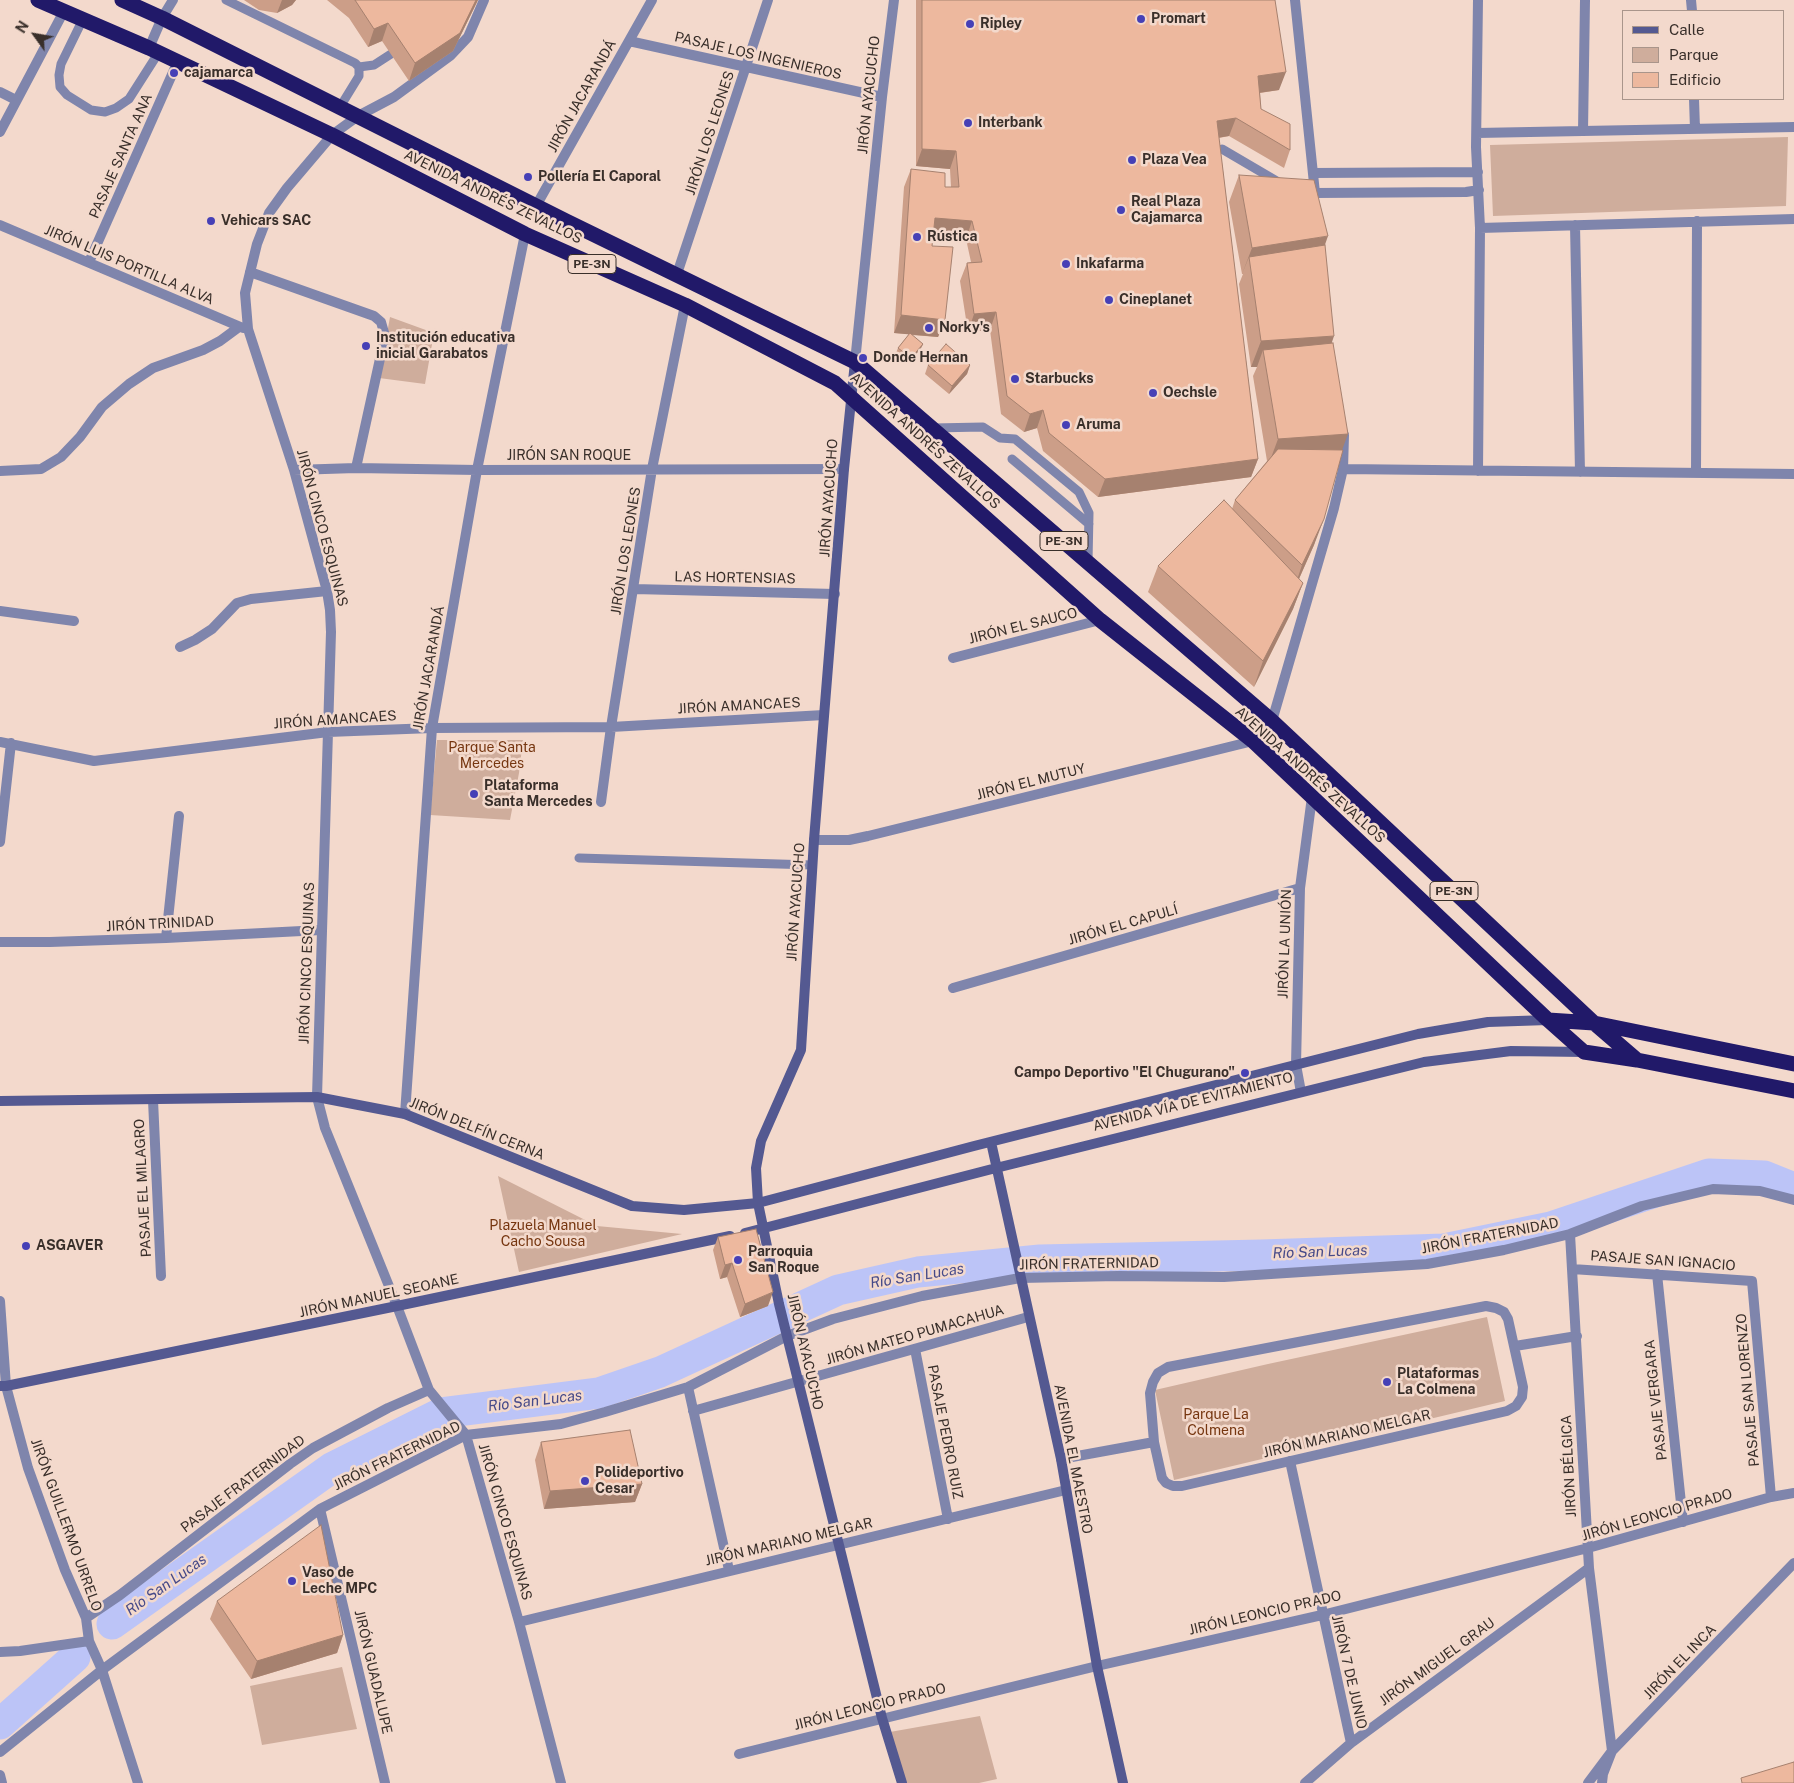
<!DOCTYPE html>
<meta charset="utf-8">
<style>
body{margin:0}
#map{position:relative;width:1794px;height:1783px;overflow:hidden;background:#f3d9cc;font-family:"Public Sans",sans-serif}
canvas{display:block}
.legend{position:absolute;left:1622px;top:10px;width:162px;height:90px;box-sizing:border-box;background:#f3d9cc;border:1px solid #a9958b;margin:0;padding:6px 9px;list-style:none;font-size:15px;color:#392f2a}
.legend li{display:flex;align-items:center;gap:10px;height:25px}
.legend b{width:25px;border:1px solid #a9958b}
.north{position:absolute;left:10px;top:10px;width:50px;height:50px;-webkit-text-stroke:4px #f3d9cc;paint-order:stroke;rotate:302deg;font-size:14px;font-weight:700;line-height:20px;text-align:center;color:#392f2a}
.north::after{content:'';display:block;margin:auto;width:18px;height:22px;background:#392f2a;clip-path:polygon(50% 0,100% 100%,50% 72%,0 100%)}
</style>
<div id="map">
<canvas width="1794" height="1783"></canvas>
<ul class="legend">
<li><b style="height:6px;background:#545991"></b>Calle</li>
<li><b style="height:14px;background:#cfad9c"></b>Parque</li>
<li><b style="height:14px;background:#edb89e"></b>Edificio</li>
</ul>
<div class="north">N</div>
</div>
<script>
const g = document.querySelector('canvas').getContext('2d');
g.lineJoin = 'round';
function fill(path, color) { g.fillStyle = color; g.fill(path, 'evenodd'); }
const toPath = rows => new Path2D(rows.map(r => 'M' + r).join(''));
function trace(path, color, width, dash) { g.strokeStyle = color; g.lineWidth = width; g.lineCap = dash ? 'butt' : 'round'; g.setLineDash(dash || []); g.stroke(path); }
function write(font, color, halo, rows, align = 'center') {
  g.font = font + ' "Public Sans",sans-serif'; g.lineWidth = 5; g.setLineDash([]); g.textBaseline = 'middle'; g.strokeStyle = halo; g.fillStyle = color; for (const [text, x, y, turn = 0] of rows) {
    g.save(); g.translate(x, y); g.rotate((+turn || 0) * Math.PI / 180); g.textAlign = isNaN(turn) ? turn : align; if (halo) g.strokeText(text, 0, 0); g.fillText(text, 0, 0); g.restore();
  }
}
fill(toPath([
 [1788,137,1786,206,1493,216,1490,145],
 [390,317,434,333,425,384,379,378],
 [437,740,523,740,519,773,510,820,430,815],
 [498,1176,597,1226,682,1234,519,1272],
 [1487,1317,1505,1401,1174,1480,1155,1390,1268,1364],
 [342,1667,357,1729,262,1745,250,1686],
 [980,1716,997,1779,979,1783,906,1783,890,1732]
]), '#cfad9c');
trace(toPath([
 [112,1624,333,1467,441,1413,599,1393,660,1372,838,1290,918,1272,1040,1260,1261,1255,1444,1249,1551,1227,1709,1174,1764,1176,1794,1188],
 [0,1724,75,1657]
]), '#bcc4f7', 31);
trace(toPath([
 [226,0,355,63,359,67,359,76,340,107],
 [83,19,61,64,59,75,60,87,67,95,91,110,105,112,116,108,129,99,159,52],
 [359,67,374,65,391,54],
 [1222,149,1280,183],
 [933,428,983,427,1000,438,1015,439,1079,492,1089,513,1088,562],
 [1012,459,1089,524],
 [579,858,812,865]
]), '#7f85ac', 9);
trace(toPath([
 [484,0,468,37,450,56,394,97,358,116,332,135,287,188,269,213,257,244,245,293,248,329,294,470,327,591,330,610,331,632,317,1097,325,1128,397,1306,429,1390,466,1435,519,1622,561,1783],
 [1295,0,1315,193],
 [1478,0,1476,147,1480,228,1478,471],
 [1691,0,1692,11],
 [629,41,882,97],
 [149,48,162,18,173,0],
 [0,92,16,100],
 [1694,99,1695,129],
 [1583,131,1585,0],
 [0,132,64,11],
 [1477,133,1794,127],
 [1313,173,1478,172],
 [1315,193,1466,192,1479,190],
 [536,206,652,0],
 [0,225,243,328],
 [1575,225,1580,472],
 [1480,228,1794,219],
 [89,262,178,61],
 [250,272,374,316,381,322,385,336,356,468],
 [677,274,768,0],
 [855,362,882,97,894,0],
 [1343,469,1794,474],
 [294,470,356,468,477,470,844,469],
 [0,471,41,469,61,457,80,437,102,407,129,384,153,368,203,350,220,341,239,327],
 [1696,473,1697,221],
 [634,589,835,594],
 [0,611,74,621],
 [180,647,195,640,212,629,237,603,251,599,327,591],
 [953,658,1100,620],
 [0,742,94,761,328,732,432,728,611,727,824,715],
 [601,802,611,727,652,469,685,305],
 [814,840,849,840,868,836,1253,741,1272,721,1334,508,1343,469,1344,435],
 [0,842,11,743],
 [166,938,179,816],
 [0,942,50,942,166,938,321,930],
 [953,988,1300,888],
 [1301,1092,1296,1065,1300,888,1312,797],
 [153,1100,161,1276],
 [405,1114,432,728,477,470,525,234],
 [1570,1234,1589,1568,1612,1751,1603,1774,1602,1783],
 [1572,1269,1752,1281,1771,1497],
 [1657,1274,1683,1522],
 [0,1301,6,1386,28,1468,65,1570,86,1618,89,1641,102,1670,138,1783],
 [1486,1306,1496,1308,1504,1312,1508,1319,1523,1387,1522,1397,1516,1406,1507,1411,1182,1486,1173,1486,1166,1483,1162,1478,1154,1442,1150,1393,1153,1382,1158,1373,1168,1367,1486,1306],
 [1515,1346,1577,1336],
 [915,1349,948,1519],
 [688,1387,729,1570],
 [693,1411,1028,1317],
 [1061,1459,1154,1442],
 [1290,1461,1351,1743],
 [320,1509,385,1783],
 [86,1618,120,1595,290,1464,313,1448,388,1408,429,1390],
 [519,1622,1066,1490],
 [0,1652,20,1651,89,1641],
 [0,1752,102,1670,320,1509,466,1435,561,1424,605,1412,688,1387,787,1336,833,1319,922,1296,1020,1278,1118,1276,1224,1277,1427,1264,1504,1250,1570,1234,1642,1206,1713,1189,1760,1191,1794,1200],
 [739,1754,1097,1666,1322,1615,1588,1548,1771,1497,1794,1493],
 [0,1775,2,1783],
 [1305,1783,1351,1743,1589,1568],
 [1588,1783,1612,1751,1794,1563]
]), '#7f85ac', 10);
trace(toPath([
 [855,362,844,469,814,840,801,1050,761,1141,756,1168,758,1203,779,1304,882,1718,902,1783],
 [0,1101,317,1097,405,1114,632,1206,684,1210,758,1203,974,1146,1418,1034,1488,1022,1548,1020],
 [991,1142,1061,1459,1097,1666,1123,1783],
 [745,1233,996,1168,1424,1062,1511,1051,1584,1052],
 [0,1386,6,1386,397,1306,730,1236]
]), '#545991', 10);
trace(toPath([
 [38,0,149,48,332,135,525,234,685,305,835,383,1100,620,1253,741,1548,1020,1584,1052,1637,1060,1794,1091],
 [122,0,162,18,566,221,855,362,1272,721,1594,1023,1637,1060],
 [1548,1020,1594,1023,1794,1064]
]), '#211969', 15);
fill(toPath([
 [244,0,296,0,292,5,277,13,259,10],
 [327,0,478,0,453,51,409,81,382,41,368,47,349,18],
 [916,0,1275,0,1279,90,1260,93,1261,109,1290,150,1284,168,1229,136,1219,138,1258,459,1251,477,1098,497,1043,451,1037,428,1024,432,1001,414,990,330,968,332,960,281,967,263,971,262,966,239,933,236,932,246,945,320,938,337,912,335,923,344,921,348,909,363,896,353,898,348,909,334,894,333,904,187,911,169,945,187,951,187,950,169,916,166],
 [1239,175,1325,245,1332,343,1342,450,1314,545,1299,579,1303,583,1293,609,1254,687,1148,592,1158,566,1232,509,1235,500,1267,461,1253,376,1257,367,1251,367,1239,284,1243,274,1242,274,1229,202],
 [928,365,970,365,967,374,949,394,925,374],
 [718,1237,768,1306,740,1317,727,1277,720,1279,713,1250],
 [541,1442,642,1484,635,1502,544,1509,535,1460],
 [217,1601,343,1635,337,1653,251,1679,210,1619]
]), '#cc9e88');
fill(toPath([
 [282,0,296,0,292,5,277,13],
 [476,0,478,0,453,51,409,81,415,63],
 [388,23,382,41,368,47,374,29],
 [1286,72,1279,90,1251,94,1258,76],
 [1236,118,1229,136,1210,139,1217,121],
 [922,149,956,151,950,169,916,166],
 [935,218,972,221,966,239,929,236],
 [1328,236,1319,262,1249,257,1242,274,1252,248],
 [996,312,990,330,968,332,974,314],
 [901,315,945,320,938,337,894,333],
 [1334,336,1325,363,1263,350,1257,367,1251,367,1261,341],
 [923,344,921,348,909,363,911,358],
 [970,365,967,374,949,394,952,386],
 [1043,410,1037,428,1024,432,1030,414],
 [1348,434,1338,461,1268,466,1278,439],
 [1258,459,1251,477,1098,497,1105,479],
 [1324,519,1314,545,1293,592,1302,565],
 [1303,583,1293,609,1254,687,1263,661],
 [732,1263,727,1277,720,1279,725,1265],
 [773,1292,768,1306,740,1317,745,1304],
 [642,1484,635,1502,544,1509,550,1491],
 [343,1635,337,1653,251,1679,257,1661]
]), '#a6816f');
const building = toPath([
 [355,0,476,0,460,33,415,63,388,23,374,29,355,0],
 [922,0,1275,0,1286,72,1258,76,1261,109,1290,124,1290,150,1236,118,1217,121,1258,459,1105,479,1049,433,1043,410,1030,414,1007,396,996,312,974,314,967,263,982,262,972,221,935,218,932,246,953,247,945,320,901,315,911,169,945,173,945,187,959,187,956,151,922,149,922,0],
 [1239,175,1314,180,1328,236,1252,248,1239,175],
 [1325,245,1334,336,1261,341,1249,257,1325,245],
 [910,333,923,344,911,358,898,348,910,333],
 [1333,343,1348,434,1278,439,1263,350,1333,343],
 [946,344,970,365,952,386,928,365,946,344],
 [1278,449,1343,450,1324,519,1302,565,1235,500,1278,449],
 [1224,500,1303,583,1263,661,1158,566,1224,500],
 [756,1229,773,1292,745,1304,732,1263,725,1265,718,1237,756,1229],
 [630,1430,642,1484,550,1491,541,1442,630,1430],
 [321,1525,343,1635,257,1661,217,1601,321,1525],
 [1794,1762,1794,1783,1742,1783,1741,1778,1794,1762]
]);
fill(building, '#edb89e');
trace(building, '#a6816f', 1);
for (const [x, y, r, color] of [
 [1141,19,5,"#4640b6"],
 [970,24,5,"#4640b6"],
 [174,73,5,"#4640b6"],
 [968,123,5,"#4640b6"],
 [1132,160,5,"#4640b6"],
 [528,177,5,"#4640b6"],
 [1121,210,5,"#4640b6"],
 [211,221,5,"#4640b6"],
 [917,237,5,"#4640b6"],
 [1066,264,5,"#4640b6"],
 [1109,300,5,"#4640b6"],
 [929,328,5,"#4640b6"],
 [366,346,5,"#4640b6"],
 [863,358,5,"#4640b6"],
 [1015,379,5,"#4640b6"],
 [1153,393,5,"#4640b6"],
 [1066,425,5,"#4640b6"],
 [474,794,5,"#4640b6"],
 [1245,1073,5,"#4640b6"],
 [26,1246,5,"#4640b6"],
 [738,1260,5,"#4640b6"],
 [1387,1382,5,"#4640b6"],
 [585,1481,5,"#4640b6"],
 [292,1581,5,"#4640b6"]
]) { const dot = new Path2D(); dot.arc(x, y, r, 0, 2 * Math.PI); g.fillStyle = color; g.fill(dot); trace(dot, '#f3d9cc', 2); }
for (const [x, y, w] of [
 [592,264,48],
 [1064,541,48],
 [1454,891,48]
]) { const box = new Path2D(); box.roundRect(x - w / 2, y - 9.5, w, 19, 4); g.fillStyle = '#f3d9cc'; g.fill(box); trace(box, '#392f2a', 1); }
write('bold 12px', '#392f2a', null, [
 ["PE-3N",592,264],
 ["PE-3N",1064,541],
 ["PE-3N",1454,891]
]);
write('bold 14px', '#392f2a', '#f3d9cc', [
 ["Promart",1151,19],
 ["Ripley",980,24],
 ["cajamarca",184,73],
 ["Interbank",978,123],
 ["Plaza Vea",1142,160],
 ["Pollería El Caporal",538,177],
 ["Real Plaza",1131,202],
 ["Cajamarca",1131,218],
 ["Vehicars SAC",221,221],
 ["Rústica",927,237],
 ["Inkafarma",1076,264],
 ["Cineplanet",1119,300],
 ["Norky's",939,328],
 ["Institución educativa",376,338],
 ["inicial Garabatos",376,354],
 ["Donde Hernan",873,358],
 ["Starbucks",1025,379],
 ["Oechsle",1163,393],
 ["Aruma",1076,425],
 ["Plataforma",484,786],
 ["Santa Mercedes",484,802],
 ["Campo Deportivo \"El Chugurano\"",1235,1073,"right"],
 ["ASGAVER",36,1246],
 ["Parroquia",748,1252],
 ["San Roque",748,1268],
 ["Plataformas",1397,1374],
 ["La Colmena",1397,1390],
 ["Polideportivo",595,1473],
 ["Cesar",595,1489],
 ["Vaso de",302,1573],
 ["Leche MPC",302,1589]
], 'left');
write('14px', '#392f2a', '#f3d9cc', [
 ["PASAJE LOS INGENIEROS",758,56,13],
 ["JIRÓN AYACUCHO",869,95,-84],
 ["JIRÓN JACARANDÁ",582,96,-61],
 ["JIRÓN LOS LEONES",710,133,-72],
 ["PASAJE SANTA ANA",121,156,-66],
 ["AVENIDA ANDRÉS ZEVALLOS",493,197,26],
 ["JIRÓN LUIS PORTILLA ALVA",129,265,23],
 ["AVENIDA ANDRÉS ZEVALLOS",925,441,42],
 ["JIRÓN SAN ROQUE",569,456],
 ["JIRÓN AYACUCHO",829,498,-86],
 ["JIRÓN CINCO ESQUINAS",322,528,75],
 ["JIRÓN LOS LEONES",626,551,-81],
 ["LAS HORTENSIAS",735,578,1],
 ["JIRÓN EL SAUCO",1023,626,-14],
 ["JIRÓN JACARANDÁ",429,668,-80],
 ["JIRÓN AMANCAES",739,706,-3],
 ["JIRÓN AMANCAES",335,720,-4],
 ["AVENIDA ANDRÉS ZEVALLOS",1310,775,42],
 ["JIRÓN EL MUTUY",1031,782,-14],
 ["JIRÓN AYACUCHO",796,902,-86],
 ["JIRÓN TRINIDAD",160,924,-3],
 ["JIRÓN EL CAPULÍ",1123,925,-16],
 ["JIRÓN LA UNIÓN",1285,944,-88],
 ["JIRÓN CINCO ESQUINAS",307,963,-88],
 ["AVENIDA VÍA DE EVITAMIENTO",1193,1102,-14],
 ["JIRÓN DELFÍN CERNA",477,1129,22],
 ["PASAJE EL MILAGRO",143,1188,-93],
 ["JIRÓN FRATERNIDAD",1490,1236,-11],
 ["PASAJE SAN IGNACIO",1663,1261,4],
 ["JIRÓN FRATERNIDAD",1089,1264,-1],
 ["JIRÓN MANUEL SEOANE",379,1296,-12],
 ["JIRÓN MATEO PUMACAHUA",915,1335,-16],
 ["JIRÓN AYACUCHO",805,1352,77],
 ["PASAJE SAN LORENZO",1748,1390,-95],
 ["PASAJE VERGARA",1656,1400,-96],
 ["PASAJE PEDRO RUIZ",945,1432,79],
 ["JIRÓN MARIANO MELGAR",1347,1434,-13],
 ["JIRÓN FRATERNIDAD",397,1456,-26],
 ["AVENIDA EL MAESTRO",1073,1459,79],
 ["JIRÓN BÉLGICA",1569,1466,-93],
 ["PASAJE FRATERNIDAD",243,1484,-37],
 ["JIRÓN LEONCIO PRADO",1657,1515,-16],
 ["JIRÓN CINCO ESQUINAS",505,1522,74],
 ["JIRÓN GUILLERMO URRELO",66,1525,70],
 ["JIRÓN MARIANO MELGAR",789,1542,-13],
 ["JIRÓN LEONCIO PRADO",1265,1613,-13],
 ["JIRÓN MIGUEL GRAU",1437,1662,-36],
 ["JIRÓN EL INCA",1680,1662,-46],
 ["JIRÓN GUADALUPE",373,1672,77],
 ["JIRÓN 7 DE JUNIO",1349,1672,77],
 ["JIRÓN LEONCIO PRADO",870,1707,-14]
]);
write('14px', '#763610', '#f3d9cc', [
 ["Parque Santa",492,748],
 ["Mercedes",492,764],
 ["Plazuela Manuel",543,1226],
 ["Cacho Sousa",543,1242],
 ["Parque La",1216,1415],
 ["Colmena",1216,1431]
]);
write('italic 15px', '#464a89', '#f3d9cc', [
 ["Río San Lucas",1320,1252,-2],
 ["Río San Lucas",917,1276,-9],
 ["Río San Lucas",535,1401,-7],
 ["Río San Lucas",166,1585,-35]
]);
</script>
